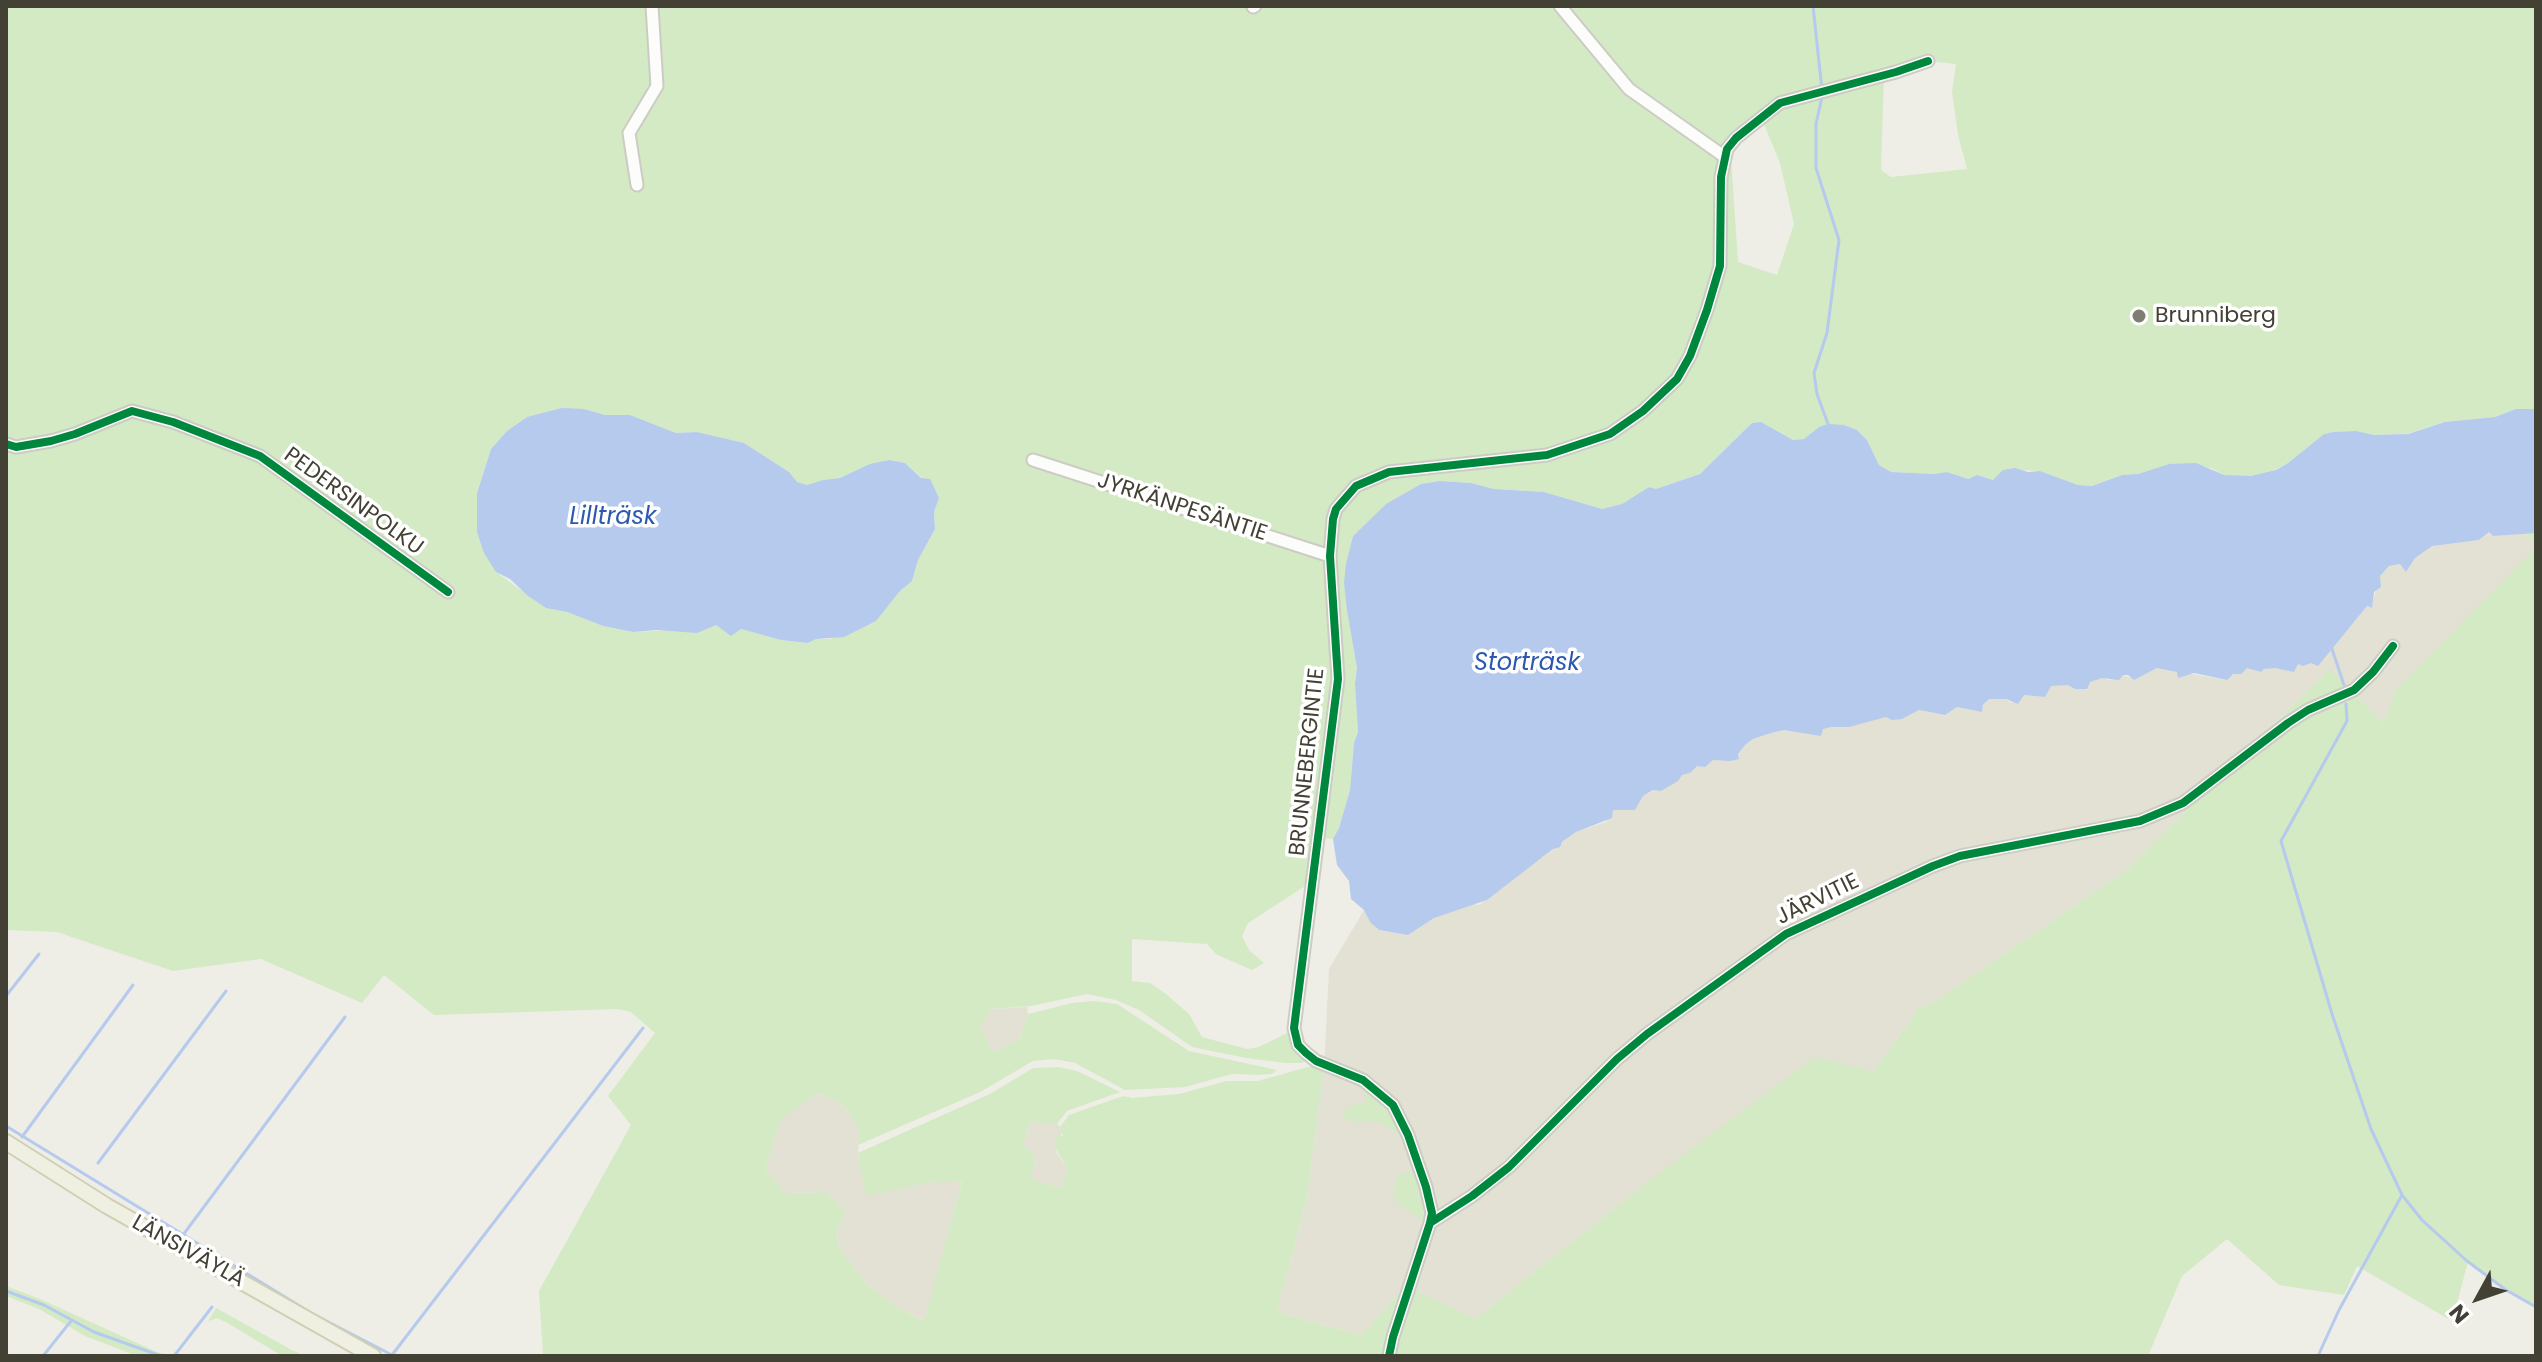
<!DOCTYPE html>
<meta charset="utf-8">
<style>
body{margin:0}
#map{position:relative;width:2542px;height:1362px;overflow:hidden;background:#eeeee6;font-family:Poppins,sans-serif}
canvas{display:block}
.frame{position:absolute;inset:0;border:8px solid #434133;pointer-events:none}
.north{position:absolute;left:2438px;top:1258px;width:80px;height:80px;-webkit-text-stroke:6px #fff;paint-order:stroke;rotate:230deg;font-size:22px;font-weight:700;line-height:32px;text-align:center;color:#434133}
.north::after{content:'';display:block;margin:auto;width:28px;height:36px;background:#434133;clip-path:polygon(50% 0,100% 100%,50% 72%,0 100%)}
</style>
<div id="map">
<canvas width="2542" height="1362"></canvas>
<div class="frame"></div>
<div class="north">N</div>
</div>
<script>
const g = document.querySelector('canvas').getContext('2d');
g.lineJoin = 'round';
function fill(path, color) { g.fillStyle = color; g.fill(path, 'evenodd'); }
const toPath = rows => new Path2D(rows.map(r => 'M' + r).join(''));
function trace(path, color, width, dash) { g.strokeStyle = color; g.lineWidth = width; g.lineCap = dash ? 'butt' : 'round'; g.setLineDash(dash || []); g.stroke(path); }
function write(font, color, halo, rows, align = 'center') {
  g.font = font + ' Poppins,sans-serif'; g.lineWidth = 7; g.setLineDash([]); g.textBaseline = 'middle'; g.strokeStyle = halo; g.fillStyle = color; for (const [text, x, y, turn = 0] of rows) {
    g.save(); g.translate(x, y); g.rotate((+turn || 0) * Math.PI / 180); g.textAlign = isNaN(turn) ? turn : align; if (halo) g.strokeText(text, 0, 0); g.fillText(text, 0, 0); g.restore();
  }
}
fill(toPath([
 [2489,532,2494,536,2526,533,2533,543,2534,549,2384,724,2329,670,2125,871,1936,1001,1917,1009,1914,1016,1873,1071,1640,1188,1475,1319,1406,1286,1361,1335,1277,1312,1307,1197,1324,1069,1329,969,1364,910,1370,921,1379,930,1408,935,1434,918,1472,904,1479,905,1576,832,1606,822,1613,810,1635,810,1643,796,1654,790,1661,791,1682,775,1690,773,1697,765,1713,760,1739,758,1738,754,1745,745,1753,739,1771,733,1784,730,1821,735,1822,729,1831,726,1839,727,1886,717,1902,719,1919,710,1944,715,1957,707,1982,712,1983,706,1989,699,2006,699,2011,703,2024,695,2045,697,2050,686,2090,682,2102,677,2109,680,2123,675,2134,679,2157,668,2226,680,2233,673,2247,667,2261,672,2264,669,2321,660,2367,606,2371,608,2380,576,2389,566,2400,564,2406,571,2415,558,2432,545,2479,540],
 [1027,1007,1028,1014,1020,1039,993,1054,980,1027,991,1009],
 [822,1094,844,1106,859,1129,858,1157,926,1183,962,1180,925,1321,898,1308,867,1284,839,1247,836,1232,846,1212,826,1192,786,1193,765,1169,780,1120,814,1095],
 [1030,1121,1056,1123,1063,1129,1056,1152,1067,1168,1061,1188,1031,1179,1035,1164,1033,1154,1023,1145]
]), '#e3e1d3');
fill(toPath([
 [6,6,2536,6,2536,409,2516,409,2495,417,2445,422,2406,434,2374,435,2356,431,2333,432,2324,434,2288,463,2253,481,2224,475,2211,468,2169,464,2138,474,2122,475,2092,486,2078,485,2040,471,2021,470,1993,480,1977,475,1968,479,1947,472,1934,474,1891,472,1879,465,1867,440,1857,430,1844,425,1819,427,1804,439,1793,440,1761,422,1752,423,1700,474,1656,489,1649,487,1622,504,1602,509,1544,492,1494,489,1471,483,1440,481,1421,484,1386,504,1353,536,1344,583,1357,668,1355,684,1358,732,1354,743,1350,790,1339,828,1333,839,1324,838,1319,877,1248,923,1242,936,1249,950,1264,963,1252,970,1216,954,1207,944,1132,939,1132,981,1150,983,1166,994,1189,1014,1202,1037,1247,1049,1259,1047,1289,1032,1292,1039,1309,1059,1302,1063,1285,1063,1246,1058,1192,1047,1139,1010,1116,1000,1087,994,1031,1006,991,1009,980,1027,993,1053,1020,1039,1028,1014,1072,1003,1094,1001,1117,1004,1189,1051,1277,1070,1272,1074,1258,1075,1232,1074,1185,1087,1125,1090,1075,1063,1054,1059,1033,1061,980,1092,858,1145,859,1129,844,1106,822,1094,814,1095,780,1121,765,1169,786,1193,826,1192,846,1212,836,1232,839,1247,867,1284,898,1308,924,1321,962,1181,926,1183,866,1196,858,1153,990,1094,1033,1068,1058,1067,1077,1071,1120,1092,1067,1111,1057,1124,1030,1121,1023,1145,1033,1154,1035,1164,1031,1179,1061,1188,1067,1168,1054,1146,1058,1136,1063,1136,1060,1127,1069,1115,1123,1096,1132,1098,1179,1094,1227,1081,1258,1081,1315,1065,1324,1069,1307,1197,1277,1312,1361,1335,1406,1286,1384,1356,543,1356,539,1291,631,1125,608,1096,655,1033,631,1012,618,1009,434,1015,384,975,362,1003,261,959,173,971,57,932,6,930],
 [1928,61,1956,64,1952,92,1958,135,1967,169,1891,177,1881,170,1884,75],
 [1763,122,1780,163,1794,224,1777,275,1738,262,1731,158,1728,149],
 [584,409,605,415,630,415,676,433,697,432,744,443,789,472,797,482,807,485,823,480,840,478,870,465,888,460,905,463,933,488,939,498,934,512,935,529,918,560,912,581,900,591,876,621,830,639,816,639,808,643,781,640,741,629,731,635,716,625,676,630,633,632,603,626,567,612,546,608,496,572,477,532,477,492,491,449,507,431,527,417],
 [2526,533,2536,533,2536,1307,2506,1290,2468,1262,2452,1321,2357,1266,2344,1295,2279,1285,2227,1239,2182,1276,2148,1356,1391,1356,1413,1289,1475,1319,1640,1188,1815,1057,1873,1071,1914,1016,1917,1009,1936,1001,2125,871,2330,669,2384,724,2395,691,2534,549,2533,543],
 [1364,1091,1379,1100,1402,1135,1378,1122,1352,1122,1342,1116,1347,1107,1366,1102],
 [1413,1171,1424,1197,1425,1222,1399,1204,1393,1194,1397,1175],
 [6,1286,40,1299,157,1352,173,1356,137,1356,85,1336,39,1309,6,1296],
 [216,1308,290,1349,304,1356,282,1356,226,1322,217,1318,208,1321]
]), '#d3eac5');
fill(toPath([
 [562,408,584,409,605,415,630,415,676,433,697,432,744,443,789,472,797,482,807,485,823,480,840,478,870,464,889,460,905,463,921,478,930,479,939,498,934,512,935,529,918,560,912,581,900,591,876,621,844,637,816,639,808,643,781,640,741,629,731,636,716,625,697,633,657,630,633,632,603,626,567,612,546,608,528,596,510,579,496,572,484,553,477,532,477,493,491,449,507,431,527,417],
 [2516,409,2536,409,2536,533,2493,536,2489,532,2479,540,2432,546,2415,558,2406,572,2400,564,2389,566,2380,576,2381,587,2374,592,2372,608,2367,606,2318,666,2311,663,2303,666,2298,664,2294,672,2275,668,2264,669,2261,672,2247,668,2241,674,2233,674,2227,680,2194,673,2178,678,2177,672,2157,668,2134,680,2128,675,2123,675,2119,680,2102,678,2090,682,2087,689,2075,689,2068,685,2051,686,2045,697,2024,695,2018,704,2006,699,1989,699,1983,705,1982,712,1957,707,1945,715,1919,710,1902,719,1892,720,1886,717,1849,727,1831,727,1823,729,1821,736,1784,730,1771,733,1753,739,1745,745,1738,754,1739,759,1730,761,1713,760,1705,767,1697,766,1690,773,1682,775,1678,781,1661,791,1653,790,1643,796,1635,810,1613,810,1612,818,1576,832,1562,842,1560,847,1553,849,1487,900,1434,918,1408,935,1379,930,1370,922,1364,910,1351,899,1349,881,1337,865,1333,839,1339,828,1350,790,1354,743,1358,732,1355,684,1357,668,1347,610,1344,583,1346,564,1353,536,1386,504,1421,484,1440,481,1471,483,1494,489,1544,492,1602,509,1622,504,1649,487,1656,489,1700,474,1752,423,1761,422,1793,440,1804,439,1819,427,1828,424,1844,425,1857,430,1867,440,1879,465,1891,472,1934,474,1947,472,1968,479,1977,475,1993,480,2003,470,2015,468,2028,472,2040,471,2078,485,2092,486,2122,475,2138,474,2169,464,2196,463,2224,475,2251,476,2276,470,2288,463,2324,434,2333,432,2356,431,2374,435,2408,434,2445,422,2495,417]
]), '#b5caed');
trace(toPath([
 [1813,6,1822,90],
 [1822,97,1816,124,1816,168,1839,240,1827,333,1814,373,1817,394,1828,424],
 [2332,649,2344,685],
 [2346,704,2347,721,2281,841,2332,1014,2371,1129,2402,1195,2422,1220,2467,1261,2506,1290,2536,1307],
 [6,996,39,954],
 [6,1126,303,1308],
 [22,1137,133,985],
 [98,1163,226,991],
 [183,1235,345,1017],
 [6,1291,44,1305,94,1332,161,1356],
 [309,1312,394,1356],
 [392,1355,643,1028],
 [43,1356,71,1321],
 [174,1356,212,1307],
 [2318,1356,2339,1310,2402,1195]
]), '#b5caed', 3);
const minor = toPath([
 [1560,6,1629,89,1725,157],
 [1253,7,1255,6],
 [637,185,629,133,657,86,652,6],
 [6,444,16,447,51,441,75,434,132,411,173,422,260,456,448,592],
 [1033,460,1330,556],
 [1430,1223,1472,1196,1509,1167,1617,1059,1647,1034,1786,934,1933,866,1960,856,2140,821,2183,803,2288,723,2308,710,2354,690,2373,672,2393,646],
 [1389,1356,1393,1337,1430,1223,1432,1213,1426,1187,1408,1135,1393,1105,1363,1080,1316,1061,1306,1053,1298,1045,1294,1028,1338,679,1330,556,1333,519,1336,509,1356,486,1389,472,1547,455,1610,434,1643,411,1677,379,1690,356,1707,310,1720,266,1721,177,1727,149,1736,138,1780,103,1896,72,1928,61]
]);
const major = toPath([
 [6,1142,107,1206,373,1356]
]);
trace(minor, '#ccccc4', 15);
trace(major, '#d0cfb3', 18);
trace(minor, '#fcfcfb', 11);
trace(major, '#f0f0e2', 14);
trace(toPath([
 [6,444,16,447,51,441,75,434,132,411,173,422,260,456,448,592],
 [1430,1223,1472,1196,1509,1167,1617,1059,1647,1034,1786,934,1933,866,1960,856,2140,821,2183,803,2288,723,2308,710,2354,690,2373,672,2393,646],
 [1389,1356,1393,1337,1430,1223,1432,1213,1426,1187,1408,1135,1393,1105,1363,1080,1316,1061,1306,1053,1298,1045,1294,1028,1338,679,1330,556,1333,519,1336,509,1356,486,1389,472,1547,455,1610,434,1643,411,1677,379,1690,356,1707,310,1720,266,1721,177,1727,149,1736,138,1780,103,1896,72,1928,61]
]), '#00873e', 8);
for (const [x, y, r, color] of [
 [2139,316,8,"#7f7e72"]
]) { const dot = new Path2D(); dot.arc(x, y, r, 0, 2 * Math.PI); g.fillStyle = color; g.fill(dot); trace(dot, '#fff', 3); }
write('22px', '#434133', '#fff', [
 ["Brunniberg",2155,316]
], 'left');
write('22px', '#434133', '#fff', [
 ["PEDERSINPOLKU",353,502,36],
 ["JYRKÄNPESÄNTIE",1182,508,18],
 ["BRUNNEBERGINTIE",1308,762,-84],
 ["JÄRVITIE",1818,900,-26],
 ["LÄNSIVÄYLÄ",188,1252,29]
]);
write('italic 24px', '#2c58af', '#fff', [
 ["Lillträsk",613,518],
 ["Storträsk",1527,664]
]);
</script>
